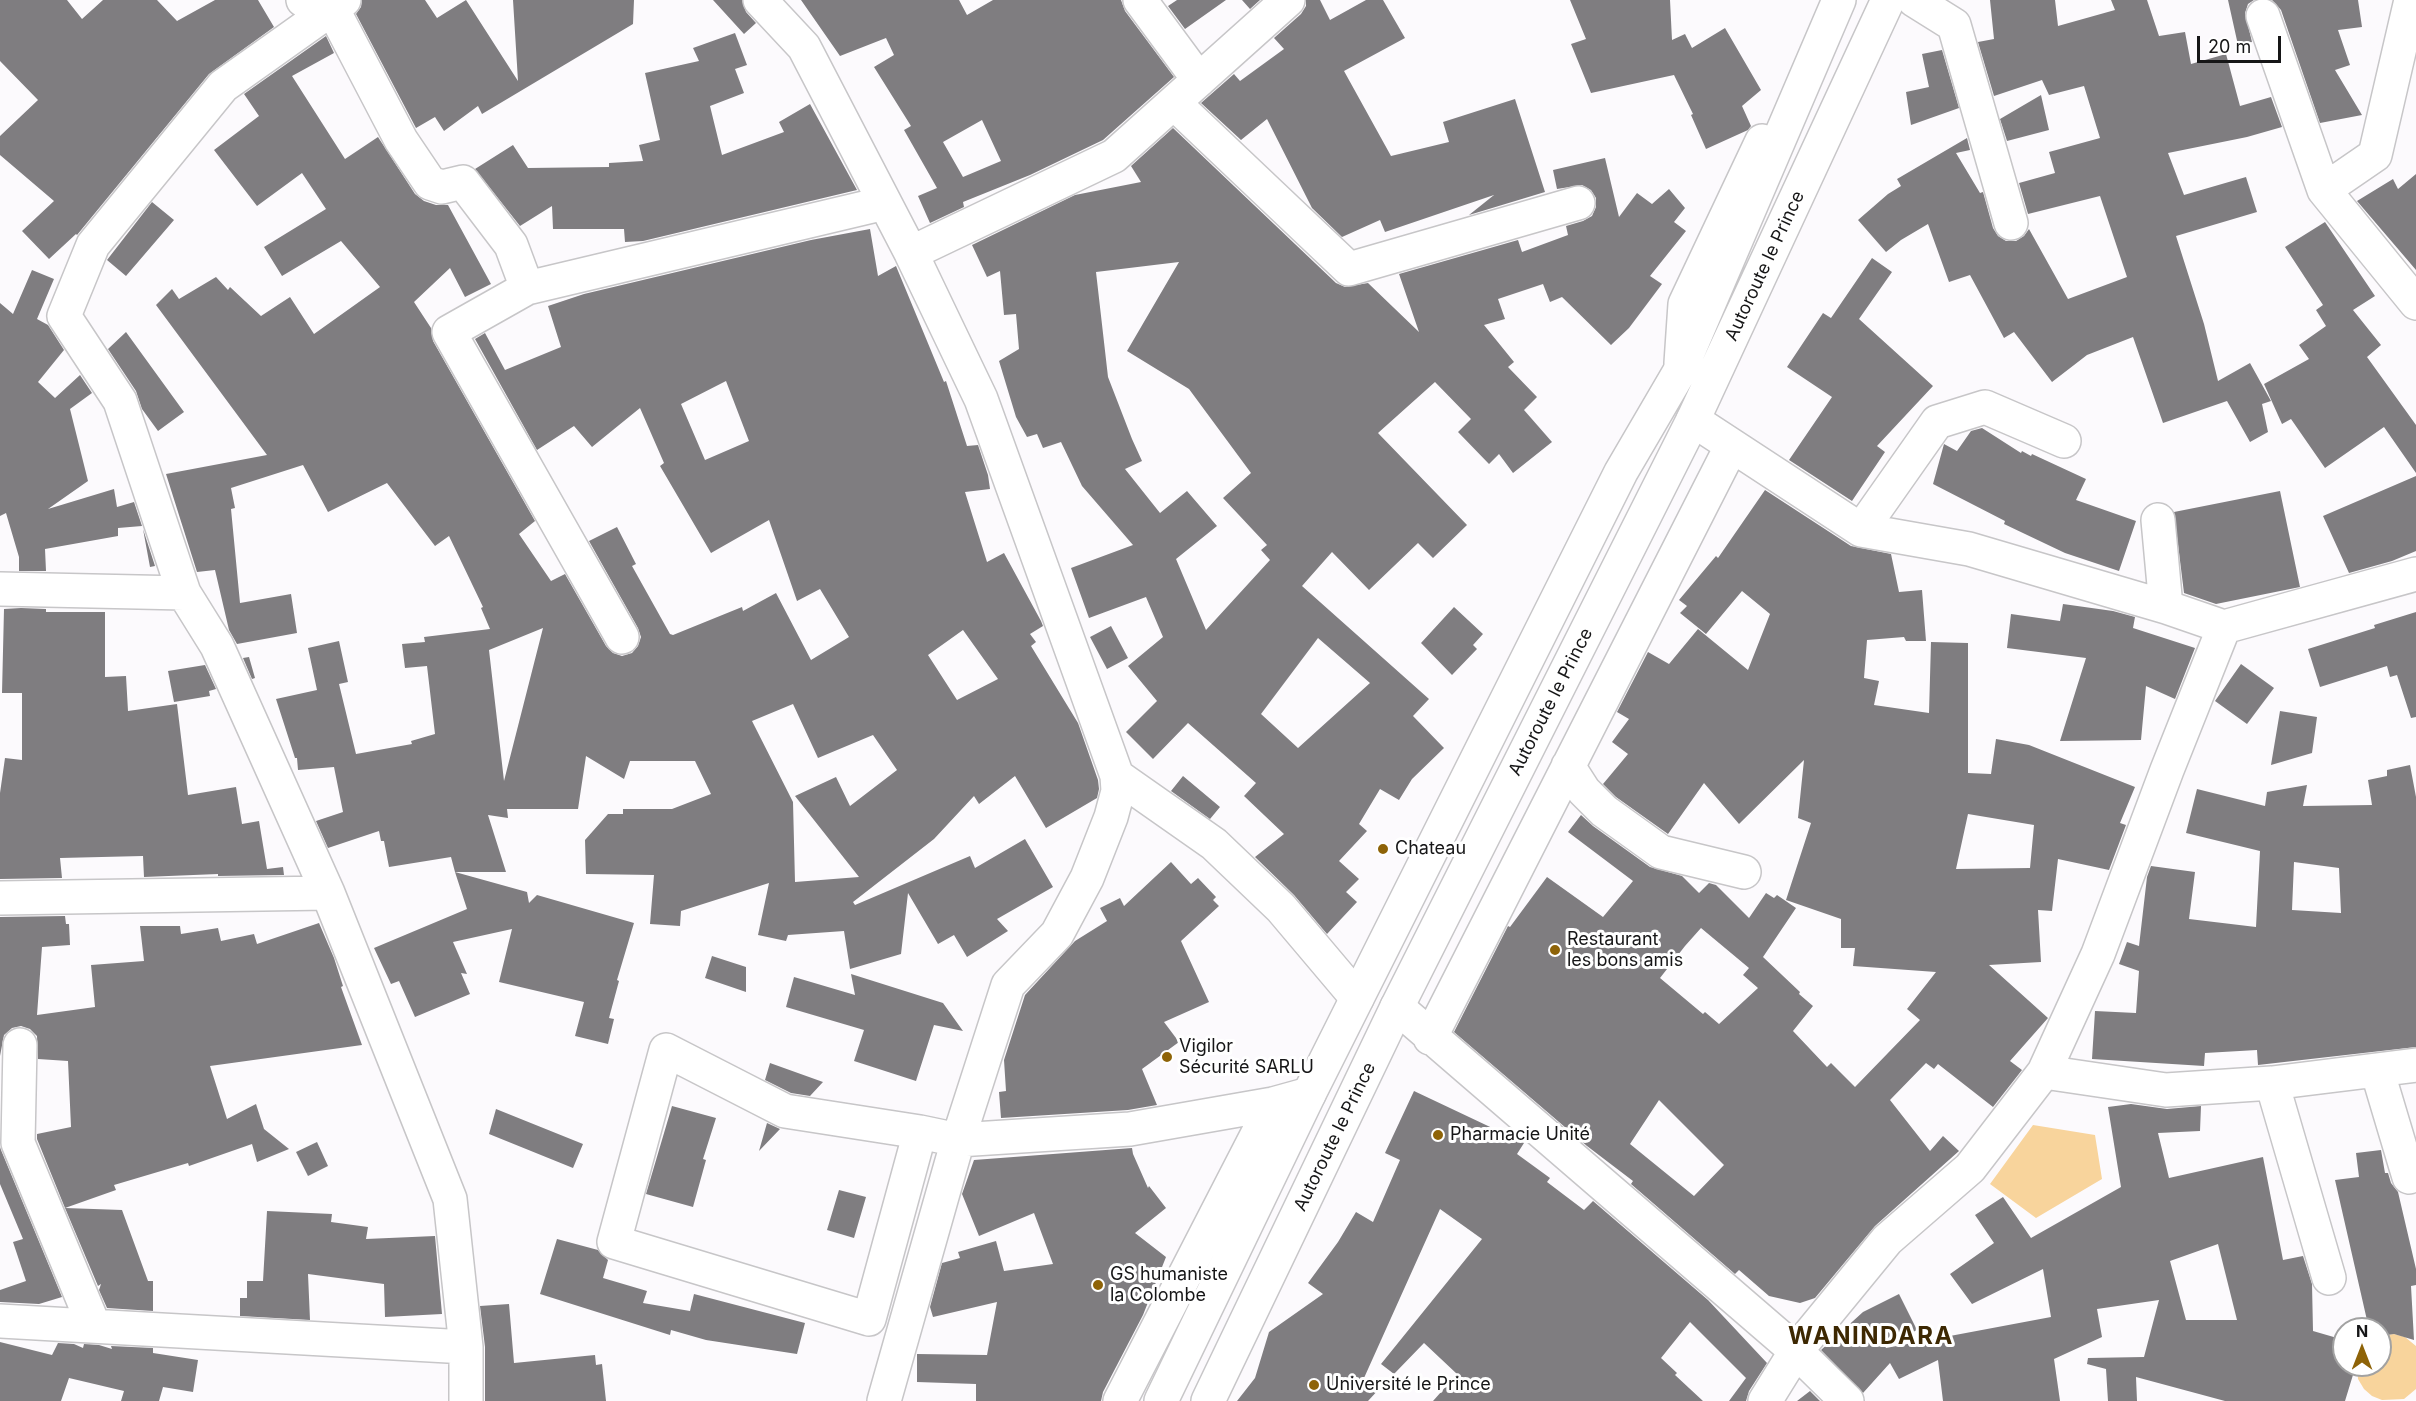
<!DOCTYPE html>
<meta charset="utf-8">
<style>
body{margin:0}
#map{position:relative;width:2416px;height:1401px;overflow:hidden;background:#fcfafd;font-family:Inter,sans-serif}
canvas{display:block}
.north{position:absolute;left:2332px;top:1317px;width:60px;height:60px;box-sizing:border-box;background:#fff;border:2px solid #a2a2a2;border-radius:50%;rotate:0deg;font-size:16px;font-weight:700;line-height:24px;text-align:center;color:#161617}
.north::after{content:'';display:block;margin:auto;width:21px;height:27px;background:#8e6308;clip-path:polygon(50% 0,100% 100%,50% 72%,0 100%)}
.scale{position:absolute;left:2197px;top:36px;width:84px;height:27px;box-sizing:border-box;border:3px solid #161617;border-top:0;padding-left:8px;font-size:18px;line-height:21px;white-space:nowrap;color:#161617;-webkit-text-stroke:4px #fff;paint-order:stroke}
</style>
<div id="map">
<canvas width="2416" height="1401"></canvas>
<div class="north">N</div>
<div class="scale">20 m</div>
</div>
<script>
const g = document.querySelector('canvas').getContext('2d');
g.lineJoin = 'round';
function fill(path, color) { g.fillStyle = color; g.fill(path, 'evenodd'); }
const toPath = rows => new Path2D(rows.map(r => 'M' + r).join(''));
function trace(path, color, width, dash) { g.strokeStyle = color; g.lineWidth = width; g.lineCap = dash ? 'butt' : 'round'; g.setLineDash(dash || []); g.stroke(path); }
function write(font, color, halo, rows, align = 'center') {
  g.font = font + ' Inter,sans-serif'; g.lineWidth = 6; g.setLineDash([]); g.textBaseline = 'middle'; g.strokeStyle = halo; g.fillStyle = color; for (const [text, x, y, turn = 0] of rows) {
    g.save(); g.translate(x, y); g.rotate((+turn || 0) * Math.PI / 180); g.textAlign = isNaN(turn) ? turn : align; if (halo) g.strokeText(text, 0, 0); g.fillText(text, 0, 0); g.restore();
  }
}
fill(toPath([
 [2033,1125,2095,1135,2102,1179,2036,1218,1990,1184],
 [2394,1334,2405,1337,2416,1346,2416,1389,2404,1399,2382,1400,2372,1396,2364,1389,2358,1379,2357,1365,2380,1365,2380,1336]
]), '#f8d49c');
fill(toPath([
 [0,0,67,0,82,19,103,0,157,0,177,21,215,0,258,0,274,27,209,74,77,235,76,234,49,259,22,231,54,201,0,155,0,136,38,100,0,61],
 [362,0,425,0,437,18,466,0,518,81,513,0,634,0,633,24,482,114,478,106,444,131,435,117,416,128,356,14,361,7],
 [713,0,742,0,746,12,756,23,744,34],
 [801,0,959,0,967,15,993,0,1121,0,1125,11,1174,77,1103,140,1030,175,963,202,964,207,930,223,918,196,937,188,904,130,911,126,874,67,894,55,886,38,840,56],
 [982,120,1001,161,963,177,943,142],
 [1177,0,1226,0,1185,29,1168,6],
 [1242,0,1260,0,1250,9],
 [1306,0,1320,0,1330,20,1366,0,1383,0,1405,38,1344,71,1391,156,1449,142,1443,122,1515,99,1545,192,1469,215,1494,195,1385,232,1380,220,1342,237,1312,208,1267,119,1241,140,1201,103,1234,74,1240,81,1284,49,1274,38,1301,14,1306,6],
 [1570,0,1670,0,1672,40,1685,34,1692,48,1725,28,1761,90,1742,106,1751,126,1748,130,1706,149,1691,115,1693,114,1674,75,1591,93,1571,44,1586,39],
 [1990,0,2055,0,2058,26,2115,10,2111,0,2147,0,2159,36,2185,32,2191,64,2226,54,2240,106,2271,97,2282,127,2247,137,2168,153,2184,195,2246,177,2257,212,2176,236,2204,324,2218,381,2250,363,2271,401,2262,404,2268,432,2250,442,2227,401,2163,423,2133,337,2087,355,2052,382,2014,332,2004,338,1970,275,1949,282,1928,224,1901,240,1886,252,1858,220,1888,194,1901,186,1897,179,1967,138,1970,150,1956,153,1980,193,1983,192,1993,228,1998,236,2006,241,2016,241,2024,236,2029,229,2068,299,2127,277,2100,196,2028,214,2019,183,2055,173,2049,152,2100,138,2084,86,2049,95,2042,80,1994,96,1978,42,1994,39],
 [2228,0,2254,0,2248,4,2245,13,2252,42,2238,45],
 [2272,0,2358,0,2362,27,2338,30,2350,65,2335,70,2362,115,2320,123,2281,10],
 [735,33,747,65,735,69,744,93,710,106,722,155,784,132,779,122,810,104,857,190,643,241,625,242,624,229,553,229,552,206,520,226,475,169,513,145,528,168,609,167,609,163,643,161,639,145,660,140,645,73,699,61,693,48],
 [326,36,334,53,292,76,345,159,378,137,415,194,424,201,436,205,448,205,491,284,465,297,450,268,414,302,431,328,433,341,535,521,519,534,551,581,565,574,606,646,613,653,622,656,632,653,638,646,641,637,638,628,589,541,617,527,636,564,632,566,670,634,673,635,742,607,743,611,776,593,811,660,849,637,820,589,797,601,769,520,711,553,660,466,664,463,640,408,592,447,574,426,537,450,475,339,485,333,505,370,561,347,548,306,584,294,811,240,870,229,878,276,896,266,944,382,946,381,967,446,978,445,988,475,990,489,965,492,987,562,1004,553,1041,621,1043,626,1030,634,1036,642,1031,646,1078,723,1098,780,1099,789,1097,798,1046,828,1015,776,979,804,974,796,934,839,853,902,855,905,970,856,975,868,1025,839,1053,887,997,919,1008,931,967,957,954,935,938,944,908,893,901,954,850,969,844,931,788,935,786,941,758,935,769,883,681,911,680,926,650,924,654,875,586,874,585,840,608,814,623,814,623,809,672,809,711,794,695,761,630,761,624,779,586,756,578,809,507,809,508,818,488,815,506,872,455,872,451,857,389,867,384,841,381,841,379,831,328,848,316,821,343,812,334,767,298,770,297,758,295,758,276,699,317,690,308,648,339,641,348,682,339,684,356,754,412,744,411,741,435,734,427,666,405,668,402,644,425,642,424,637,490,629,481,608,483,607,449,536,435,546,387,483,328,512,303,465,231,488,235,508,231,509,240,603,291,594,297,633,237,644,229,630,215,570,197,572,166,474,267,455,156,305,172,289,179,299,216,277,228,290,230,287,261,316,290,297,314,334,380,287,341,241,282,276,264,247,326,209,302,173,257,206,214,150,259,116,244,94],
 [726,381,749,441,705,460,681,404],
 [543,628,504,781,489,650],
 [963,630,998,679,957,700,928,655],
 [793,704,818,758,873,735,897,770,850,806,836,777,795,796,859,877,795,882,793,802,752,721],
 [1942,50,1959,108,1911,125,1906,92,1929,87,1922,54],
 [2041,95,2049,130,2007,141,2000,119],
 [1173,128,1336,283,1345,287,1368,283,1419,332,1399,274,1518,240,1522,252,1568,235,1566,226,1583,221,1592,216,1596,207,1596,198,1591,190,1582,185,1557,189,1553,170,1605,158,1619,217,1637,193,1652,204,1669,189,1685,208,1674,222,1686,231,1650,276,1662,284,1629,328,1611,345,1562,297,1550,302,1543,284,1498,299,1505,319,1484,325,1514,362,1508,367,1537,397,1524,410,1552,442,1513,473,1499,454,1489,464,1458,432,1471,419,1435,382,1378,433,1467,525,1433,558,1418,543,1369,590,1332,552,1302,586,1429,699,1413,716,1444,748,1412,779,1399,800,1380,789,1359,824,1367,831,1339,861,1359,879,1346,892,1357,902,1327,934,1294,895,1255,857,1284,834,1244,796,1256,783,1188,723,1153,759,1126,732,1157,701,1128,666,1163,637,1146,597,1089,618,1071,568,1133,545,1082,486,1061,442,1043,448,1037,434,1027,437,1016,417,999,361,1019,349,1016,314,1004,315,1000,271,987,277,972,245,1075,195,1141,182,1131,166],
 [1179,262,1127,351,1189,389,1251,473,1223,498,1267,545,1261,550,1270,560,1206,630,1176,559,1217,526,1187,491,1160,513,1125,469,1142,461,1132,439,1108,377,1096,272],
 [1318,638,1370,683,1298,748,1261,714],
 [2416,174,2416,270,2357,201,2393,179,2398,189],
 [152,202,174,220,126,276,107,260],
 [2325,222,2375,296,2353,310,2381,345,2367,357,2416,425,2416,473,2384,427,2325,468,2291,419,2282,424,2264,384,2309,359,2299,345,2326,326,2316,310,2323,305,2285,247],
 [1872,258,1892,272,1859,319,1933,386,1877,446,1885,452,1852,501,1789,460,1832,397,1787,367,1823,313,1831,318],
 [32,270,54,279,37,319,48,325,64,350,38,382,55,398,80,375,92,393,70,409,88,481,48,509,114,489,117,507,134,502,142,526,118,528,118,536,45,549,46,571,19,571,19,557,6,513,0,516,0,303,13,314],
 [126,332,184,412,158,431,142,409,136,391,108,349],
 [1982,428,2021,453,2022,451,2031,456,2032,454,2086,479,2076,500,2136,521,2119,571,2065,553,2004,524,2005,521,1933,484,1944,444,1957,451,1971,431],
 [2416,476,2416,551,2392,561,2349,573,2323,516],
 [1765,490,1851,546,1891,554,1899,592,1922,590,1926,641,1906,641,1904,637,1867,640,1864,678,1879,681,1874,705,1929,713,1931,642,1968,643,1968,773,1991,774,1996,739,2029,745,2135,787,2120,823,2126,825,2109,870,2058,859,2052,911,2038,910,2041,962,1989,965,2048,1018,2010,1061,2022,1070,1993,1107,1938,1064,1934,1069,1926,1063,1890,1100,1930,1151,1943,1136,1959,1151,1875,1226,1815,1298,1800,1303,1769,1296,1739,1270,1735,1274,1631,1184,1633,1181,1587,1146,1454,1032,1508,926,1510,927,1547,877,1603,917,1633,881,1568,832,1581,815,1593,826,1650,867,1682,876,1699,893,1709,883,1716,885,1749,918,1766,893,1774,898,1777,895,1796,908,1763,957,1800,992,1799,994,1813,1006,1793,1031,1827,1067,1831,1063,1855,1087,1920,1020,1907,1009,1936,972,1853,966,1855,948,1841,948,1841,919,1786,900,1811,823,1798,818,1804,760,1739,824,1704,783,1668,834,1616,797,1603,784,1628,754,1612,742,1629,719,1617,712,1648,652,1669,664,1698,629,1748,670,1770,614,1742,591,1706,634,1680,613,1687,606,1679,600,1716,556,1718,558],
 [1968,814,2034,825,2030,868,1956,869],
 [1701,928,1749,968,1743,975,1758,988,1719,1024,1705,1012,1703,1014,1660,978,1685,946],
 [1659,1100,1724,1165,1694,1196,1630,1144],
 [2280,491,2300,587,2216,604,2184,593,2174,512],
 [143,529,155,566,150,567],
 [2063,604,2113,611,2135,617,2133,628,2195,648,2175,699,2146,686,2141,740,2060,741,2086,658,2007,648,2011,614,2060,621],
 [1454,607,1483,634,1473,645,1477,649,1452,675,1421,643],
 [21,608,46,609,46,612,105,612,105,677,126,676,128,711,177,704,188,795,236,787,242,824,259,821,267,869,283,867,284,875,218,876,218,874,144,877,143,856,60,858,62,878,0,879,0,793,5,758,22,760,22,693,2,693,4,609],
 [2416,612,2416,717,2411,718,2397,675,2390,677,2387,666,2320,687,2308,649,2375,628,2374,625],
 [1111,626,1128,658,1107,669,1090,637],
 [249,657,255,678,252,679,243,658],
 [2241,664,2274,688,2247,724,2215,701],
 [205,665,216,689,209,691,210,696,174,702,168,671],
 [2280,711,2317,717,2312,753,2271,765],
 [2410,765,2416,797,2416,1047,2258,1065,2257,1050,2205,1053,2204,1066,2092,1059,2095,1011,2136,1013,2139,971,2119,964,2127,942,2139,946,2147,877,2151,866,2195,872,2189,919,2256,927,2260,851,2186,833,2197,789,2265,806,2267,792,2307,785,2303,806,2372,805,2368,780,2387,776,2387,770],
 [2294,862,2339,868,2341,913,2292,910],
 [1183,776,1220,807,1210,819,1171,791],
 [1171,862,1191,884,1198,878,1216,897,1213,900,1219,906,1181,941,1209,1002,1164,1022,1179,1042,1142,1069,1157,1105,1128,1110,1001,1118,999,1092,1006,1091,1004,1060,1025,995,1075,941,1107,921,1100,908,1120,898,1124,906],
 [455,872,527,892,529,903,537,895,634,923,617,980,619,981,609,1018,614,1019,608,1044,575,1036,584,1002,499,982,512,929,453,942,467,974,461,973,470,994,415,1017,399,981,391,984,374,948,467,909],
 [65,916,66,924,69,924,70,945,42,947,37,1015,95,1007,91,965,144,961,140,926,180,926,181,934,218,928,221,941,254,934,257,944,319,923,334,958,343,986,341,987,362,1045,210,1066,227,1119,256,1104,264,1129,289,1149,257,1162,252,1144,189,1166,188,1163,114,1185,116,1190,65,1208,37,1139,37,1134,71,1127,68,1061,38,1059,37,1036,30,1029,21,1026,12,1028,4,1035,0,1056,0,917],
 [712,956,746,967,746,992,705,978],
 [851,974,943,1003,963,1031,934,1025,916,1081,854,1061,864,1030,786,1007,794,977,855,995],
 [770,1063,823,1082,810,1096,791,1093,765,1080],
 [1414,1091,1524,1143,1517,1154,1550,1178,1547,1182,1584,1210,1593,1201,1708,1300,1767,1363,1749,1391,1746,1401,1729,1401,1746,1378,1690,1322,1661,1358,1677,1373,1675,1375,1703,1401,1433,1401,1457,1374,1424,1343,1394,1374,1381,1364,1482,1239,1440,1209,1364,1378,1380,1388,1368,1401,1237,1401,1255,1378,1269,1332,1323,1294,1308,1283,1338,1242,1356,1212,1373,1222,1400,1160,1385,1153],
 [2131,1104,2167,1109,2201,1106,2200,1131,2158,1133,2169,1178,2263,1157,2283,1260,2303,1256,2312,1284,2313,1331,2344,1340,2344,1365,2356,1365,2345,1401,2225,1401,2136,1377,2137,1401,2108,1401,2106,1369,2087,1364,2088,1358,2144,1357,2159,1300,2097,1309,2102,1337,2054,1359,2060,1401,1943,1401,1938,1360,1899,1379,1890,1363,1863,1393,1821,1350,1863,1312,1899,1294,1917,1330,1885,1346,1886,1348,2051,1317,2043,1269,1972,1304,1950,1274,1994,1243,1975,1215,2003,1197,2031,1238,2121,1187,2108,1107],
 [2218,1244,2237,1320,2186,1320,2170,1261],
 [672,1106,716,1118,703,1159,706,1160,693,1207,646,1194],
 [496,1109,583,1144,573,1168,489,1134],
 [767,1123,780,1129,759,1151],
 [317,1142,328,1166,308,1176,296,1152],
 [0,1147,1,1150,62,1297,39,1304,0,1302,0,1290,26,1281,13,1242,23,1239,0,1184],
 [1132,1148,1133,1154,1148,1188,1149,1186,1166,1208,1135,1233,1166,1257,1143,1315,1103,1392,1101,1401,976,1401,976,1384,917,1382,917,1354,987,1355,997,1302,933,1317,930,1307,942,1263,960,1258,958,1252,996,1241,1004,1271,1053,1264,1034,1213,979,1236,962,1194,974,1160],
 [2381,1150,2385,1173,2388,1173,2391,1183,2398,1192,2416,1269,2416,1285,2411,1286,2414,1340,2394,1334,2380,1336,2380,1329,2369,1329,2335,1180,2359,1177,2356,1153],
 [839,1190,866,1197,854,1238,827,1230],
 [65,1208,122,1210,148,1281,153,1281,153,1311,107,1308,99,1290,101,1284,98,1286],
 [267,1211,332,1214,331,1222,368,1227,366,1239,435,1236,442,1314,385,1317,384,1284,308,1274,310,1320,240,1316,240,1298,247,1298,247,1281,263,1281],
 [557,1239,598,1250,608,1260,603,1278,647,1291,643,1303,690,1311,694,1294,805,1323,797,1354,706,1340,671,1330,670,1335,540,1294],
 [509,1304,514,1363,595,1355,596,1365,602,1364,606,1401,485,1401,485,1347,480,1306],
 [0,1342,52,1355,58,1343,74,1344,83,1348,84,1344,99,1345,112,1349,111,1346,153,1348,153,1353,198,1360,193,1392,163,1387,159,1401,121,1401,124,1391,69,1378,61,1401,0,1401],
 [1810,1391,1820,1401,1797,1401]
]), '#7f7d80');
const minor = toPath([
 [303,0,332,8,401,140,430,183,442,187,463,182,511,245,527,288],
 [344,0,223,86,93,245,64,316,120,401,184,593,217,646,328,893,450,1199,466,1347,466,1401],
 [760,0,804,47,911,253,981,399,1117,776,1214,844,1281,908,1357,998],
 [1140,0,1199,80],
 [1914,0,1954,25,2011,223],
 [2263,16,2324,190,2416,303],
 [1174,103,1349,269,1578,203],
 [2324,190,2375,155,2411,0],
 [911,253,1114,156,1288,0],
 [1681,363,1685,304,1762,141],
 [1693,420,1861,530,1969,549,2166,607,2224,627,2416,574],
 [2158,520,2166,607],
 [1861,530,1937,422,1985,407,2064,441],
 [0,589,184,593],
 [622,637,449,332,527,288,885,203],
 [1568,766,1584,791,1604,811,1661,852,1744,872],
 [0,898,328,893],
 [1397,1007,1796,1351,1847,1401],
 [1430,1038,1731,447],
 [20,1045,18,1143,94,1326],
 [2377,1070,2409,1177],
 [2044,1072,2166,1090,2272,1083,2416,1065],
 [2272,1083,2329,1278],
 [920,1132,869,1319,614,1242,666,1050,785,1111,920,1132,958,1140,1130,1129,1273,1104,1309,1094],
 [0,1321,466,1347],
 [884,1401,958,1140,1008,985,1057,934,1087,878,1111,817,1118,791,1117,776],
 [1120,1401,1273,1104],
 [1765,1401,1796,1351,1887,1240,1970,1168,2044,1072,2098,954,2167,770,2224,627]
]);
const major = toPath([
 [1161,1401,1309,1094,1621,472,1680,371,1839,0],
 [1208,1401,1397,1007,1693,420,1888,0]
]);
trace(minor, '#c7c6c8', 36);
trace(major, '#c7c6c8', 36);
trace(minor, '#fff', 33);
trace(major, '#fff', 33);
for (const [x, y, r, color] of [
 [1383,849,6,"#8e6308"],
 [1555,950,6,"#8e6308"],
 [1167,1057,6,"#8e6308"],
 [1438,1135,6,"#8e6308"],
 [1098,1285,6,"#8e6308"],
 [1314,1385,6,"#8e6308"]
]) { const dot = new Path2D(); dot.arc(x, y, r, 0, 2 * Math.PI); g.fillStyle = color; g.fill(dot); trace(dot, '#fff', 2); }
write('18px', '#161617', '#fff', [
 ["Autoroute le Prince",1765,266,-65],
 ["Autoroute le Prince",1551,702,-63],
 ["Autoroute le Prince",1335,1137,-64]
]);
write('18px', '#161617', '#fff', [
 ["Chateau",1395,849],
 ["Restaurant",1567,940],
 ["les bons amis",1567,961],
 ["Vigilor",1179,1047],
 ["Sécurité SARLU",1179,1068],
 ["Pharmacie Unité",1450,1135],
 ["GS humaniste",1110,1275],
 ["la Colombe",1110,1296],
 ["Université le Prince",1326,1385]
], 'left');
g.letterSpacing = '1.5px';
write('bold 24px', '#3d2802', '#fff', [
 ["WANINDARA",1871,1337]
]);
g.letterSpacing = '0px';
</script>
